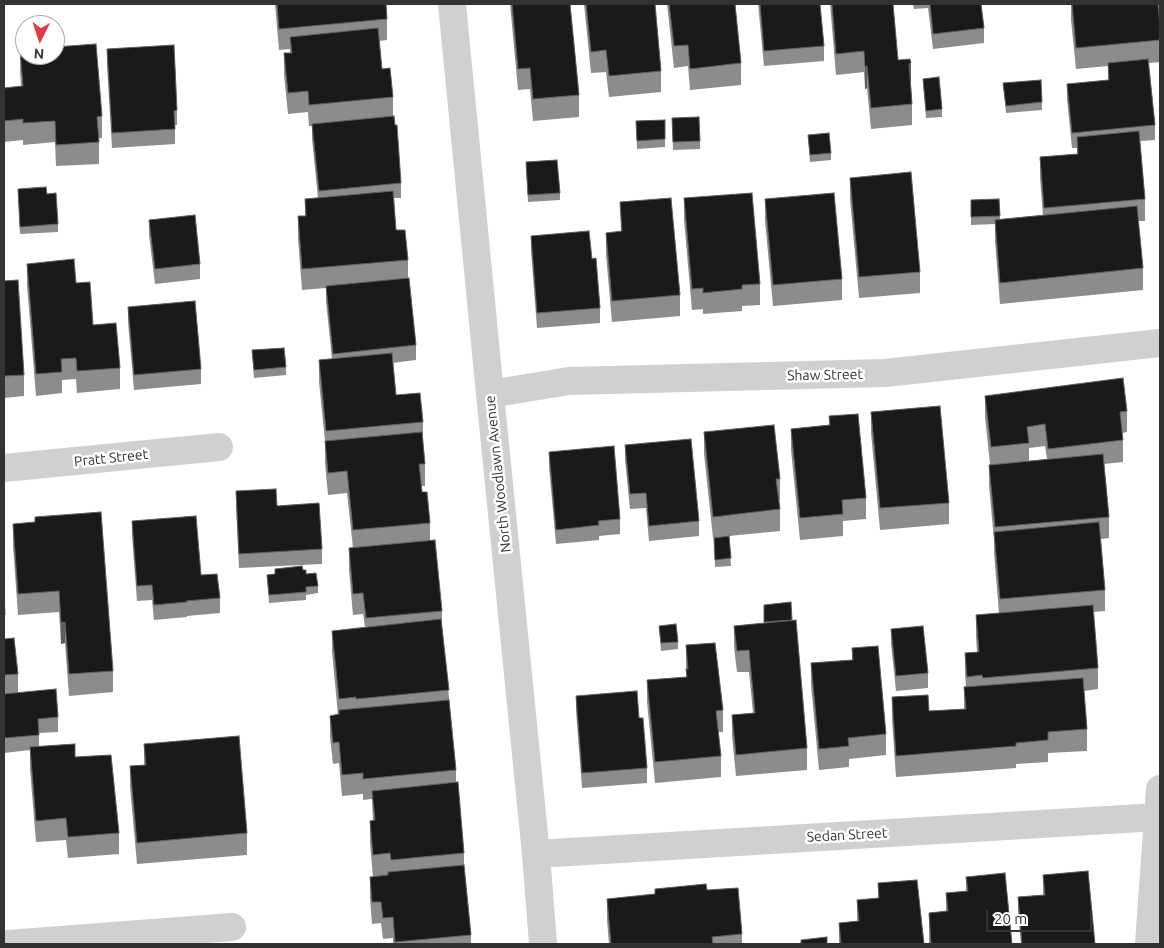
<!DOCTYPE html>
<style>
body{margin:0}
#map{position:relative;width:1164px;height:948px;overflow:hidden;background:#fff;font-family:Ubuntu,sans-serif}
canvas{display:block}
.frame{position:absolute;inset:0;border:5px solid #333;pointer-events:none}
.north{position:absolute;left:15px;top:15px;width:50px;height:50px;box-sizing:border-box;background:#fff;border:1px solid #adadad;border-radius:50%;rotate:184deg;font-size:14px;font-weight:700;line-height:20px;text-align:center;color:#333}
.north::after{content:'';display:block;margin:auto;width:18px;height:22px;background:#e63946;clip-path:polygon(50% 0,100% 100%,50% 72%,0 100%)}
.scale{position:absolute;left:986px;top:910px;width:106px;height:22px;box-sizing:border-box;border:2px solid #333;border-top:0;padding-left:6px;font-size:15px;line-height:18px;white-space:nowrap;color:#333;-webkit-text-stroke:4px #fff;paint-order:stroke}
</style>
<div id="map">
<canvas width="1164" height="948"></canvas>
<div class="frame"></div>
<div class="north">N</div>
<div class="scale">20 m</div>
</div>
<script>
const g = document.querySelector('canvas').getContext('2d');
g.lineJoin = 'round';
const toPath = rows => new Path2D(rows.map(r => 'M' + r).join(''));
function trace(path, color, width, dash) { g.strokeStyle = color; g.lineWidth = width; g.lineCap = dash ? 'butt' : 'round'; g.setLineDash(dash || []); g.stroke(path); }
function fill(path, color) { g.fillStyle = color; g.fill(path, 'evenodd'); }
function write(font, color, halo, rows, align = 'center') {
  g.font = font + ' Ubuntu,sans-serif'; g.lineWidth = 5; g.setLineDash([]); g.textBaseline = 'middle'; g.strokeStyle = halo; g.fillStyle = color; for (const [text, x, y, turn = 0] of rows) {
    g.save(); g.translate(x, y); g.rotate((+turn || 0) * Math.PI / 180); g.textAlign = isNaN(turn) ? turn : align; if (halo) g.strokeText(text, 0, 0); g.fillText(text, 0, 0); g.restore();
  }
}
trace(toPath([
 [452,4,490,394,536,854,543,944],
 [490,394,569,381,885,373,1160,343],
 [4,468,219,447],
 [536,854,1158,817],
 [8,944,232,927],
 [1149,944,1160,789]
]), '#d0d0d0', 28);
fill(toPath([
 [275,4,386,4,387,19,387,40,379,41,382,69,393,97,393,116,401,183,401,198,394,198,396,230,408,260,408,278,416,345,416,360,392,363,396,395,423,422,423,443,425,464,425,486,421,486,422,492,430,523,430,541,442,611,442,625,456,770,456,783,464,853,464,865,471,935,471,944,393,944,393,938,383,939,381,923,372,924,370,898,370,877,373,877,370,843,370,821,373,821,372,799,363,800,363,794,342,796,339,763,333,764,330,737,330,716,338,715,332,652,332,631,365,627,363,614,353,615,349,570,349,548,353,548,347,493,328,495,325,463,325,441,319,382,319,360,332,359,326,301,326,288,302,290,298,238,298,216,305,216,305,199,318,198,312,139,312,126,309,126,308,112,288,114,284,75,284,53,290,53,290,49,279,50],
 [510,4,570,4,579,95,579,117,533,121,530,89,518,90],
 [584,4,655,4,661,71,661,92,609,97,606,72,591,73],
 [667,4,735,4,741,63,741,85,690,90,688,66,674,68],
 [758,4,820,4,824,46,824,61,764,66],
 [830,4,893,4,898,60,911,84,911,85,912,104,912,125,871,129,867,88,865,89,864,72,836,75],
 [913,4,981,4,984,28,984,43,933,49,928,8,914,9],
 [1071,4,1158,4,1160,26,1160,62,1149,63,1155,125,1155,140,1140,141,1145,199,1145,221,1138,221,1143,268,1143,290,1000,304,995,241,995,224,971,225,971,200,999,199,1000,219,1043,215,1040,178,1040,157,1077,154,1077,148,1072,148,1067,99,1067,84,1108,80,1108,66,1076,69,1071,20],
 [107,49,177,110,177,125,175,125,175,144,112,148,107,64],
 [20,50,102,116,102,138,99,138,99,164,56,166,55,142,23,145,23,140,4,142,4,88,21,86,20,71],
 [923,79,942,109,942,117,926,118],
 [1003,83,1042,102,1042,110,1006,113],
 [672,118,700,141,700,149,673,150],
 [665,120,665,147,637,149,636,121],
 [808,135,831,153,831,160,810,162],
 [526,162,560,193,560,200,528,202],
 [850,178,920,272,920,293,859,298,850,199],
 [18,189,47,194,58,224,58,232,20,234],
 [684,198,760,284,760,305,742,306,742,311,703,314,703,309,692,310,684,220],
 [765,199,842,279,842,300,773,306,765,221],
 [620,202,680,295,680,316,612,322,606,255,606,233,621,232],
 [149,220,200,264,200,279,155,284,149,235],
 [531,236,592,259,600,308,600,323,537,328,531,251],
 [27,264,76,283,93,325,120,368,120,389,77,393,76,379,62,380,62,393,36,396,27,285],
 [4,281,24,375,24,396,4,398],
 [128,307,201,369,201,384,134,390,128,322],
 [252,350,286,367,286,375,254,378],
 [985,396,1127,411,1127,432,1122,433,1123,440,1123,462,1104,464,1109,517,1109,538,1101,539,1105,590,1105,611,1093,612,1098,668,1098,689,1084,691,1087,729,1087,751,1048,753,1048,762,1016,764,1016,768,896,777,892,719,892,697,929,711,964,709,964,687,966,686,965,674,965,653,977,652,976,636,976,615,999,613,994,553,994,540,989,486,989,465,990,464,985,417],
 [1045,446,1047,459,1029,461,1029,448],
 [871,412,949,503,949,524,880,530,871,433],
 [829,416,866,498,866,519,843,521,843,536,800,540,791,450,791,429,829,425],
 [704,432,780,479,780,500,779,500,780,509,780,531,729,536,731,566,715,567,714,538,713,538,704,454],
 [625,445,699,521,699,536,649,541,646,508,630,509,625,460],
 [549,452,620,519,620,534,599,536,599,540,556,544,549,467],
 [236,491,277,506,322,549,322,564,239,568,236,506],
 [132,521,201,575,220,598,220,613,187,616,187,617,154,620,152,600,137,601,132,536],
 [13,524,113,671,113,692,69,696,65,643,61,644,59,612,18,615,13,546],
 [303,570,318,586,318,593,306,595,306,600,269,603,267,575],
 [4,597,5,615,5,638,18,674,18,693,58,717,58,732,39,733,39,747,75,757,119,833,119,854,68,858,66,840,36,842,30,769,30,750,4,753],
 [764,605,792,621,807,748,807,770,736,776,732,736,732,715,753,713,749,672,737,672,734,647,734,626,764,623],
 [659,626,678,642,678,649,661,651],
 [891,629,928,673,928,688,896,691,891,644],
 [686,645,723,710,723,732,718,732,721,756,721,777,655,783,647,702,647,680,686,677],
 [852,648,886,734,886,755,849,759,849,767,819,770,811,685,811,663,852,660],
 [576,696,639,718,647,768,647,783,582,788,576,711],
 [144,744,247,833,247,855,137,864,130,787,130,766,144,765],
 [1043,875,1095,944,1021,944,1018,912,1018,897,1043,895],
 [966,877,1012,944,929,944,929,913,946,911,946,893,966,891],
 [878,883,924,944,839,944,839,923,857,921,857,900,878,898],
 [655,889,707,890,742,934,742,944,609,944,607,920,607,899,655,894]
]), '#8c8c8c');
fill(toPath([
 [911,63,911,84,909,85,909,64],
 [867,66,867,88,865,89,865,67],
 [65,622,65,643,61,644,61,623]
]), '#5f5f5f');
const building = toPath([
 [277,4,386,4,387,19,279,29,277,4],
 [512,4,570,4,579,95,533,99,530,68,518,69,512,4],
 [586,4,655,4,661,71,609,76,606,50,591,52,586,4],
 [669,4,735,4,741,63,690,69,688,45,674,46,669,4],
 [760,4,820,4,824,46,764,51,760,4],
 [832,4,893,4,898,60,910,59,911,63,909,64,912,104,871,108,867,66,865,67,864,51,836,54,832,4],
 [930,4,981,4,984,28,933,34,930,4],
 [1072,4,1158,4,1160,26,1160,40,1076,48,1072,4],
 [378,28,382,69,390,68,393,97,309,105,308,91,288,93,284,53,292,53,290,37,378,28],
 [96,44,102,116,97,117,99,142,56,145,55,121,23,123,23,119,4,121,4,88,23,86,20,50,25,49,25,55,55,55,55,47,96,44],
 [174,45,177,110,174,111,175,129,112,133,107,49,174,45],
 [1148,59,1155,125,1072,133,1067,84,1109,80,1108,63,1148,59],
 [939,77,942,109,926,111,923,79,939,77],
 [1041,80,1042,102,1006,106,1003,83,1041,80],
 [394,116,395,125,397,125,401,183,319,191,312,124,394,116],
 [699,117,700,141,673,142,672,118,699,117],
 [665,120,665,139,637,141,636,121,665,120],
 [1139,131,1145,199,1044,208,1040,157,1078,154,1077,137,1139,131],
 [829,133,831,153,810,155,808,135,829,133],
 [557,160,560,193,528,195,526,162,557,160],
 [911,172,920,272,859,277,850,178,911,172],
 [46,187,47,194,56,193,58,224,20,227,18,189,46,187],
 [393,191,396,230,405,230,408,260,302,269,298,216,306,216,305,199,393,191],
 [752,193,760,284,742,285,742,289,703,293,703,288,692,289,684,198,752,193],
 [834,193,842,279,773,285,765,199,834,193],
 [671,198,680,295,612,301,606,233,622,231,620,202,671,198],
 [999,199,1000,216,971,217,971,200,999,199],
 [1137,206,1143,268,1000,283,995,220,1137,206],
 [195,215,200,264,155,269,149,220,195,215],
 [589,231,592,259,596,258,600,308,537,313,531,236,589,231],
 [74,259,76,283,90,282,93,325,116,323,120,368,77,371,76,358,61,359,62,372,36,374,27,264,74,259],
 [409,278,416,345,333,354,326,286,409,278],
 [18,280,24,375,4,376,4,281,18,280],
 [195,301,201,369,134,375,128,307,195,301],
 [284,348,286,367,254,370,252,350,284,348],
 [392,353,396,395,420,393,423,422,326,431,319,360,392,353],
 [1123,378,1127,411,1120,412,1123,440,1048,449,1045,424,1027,427,1029,443,991,447,985,396,1123,378],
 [940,406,949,503,880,508,871,412,940,406],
 [858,414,866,498,842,500,843,514,800,518,791,429,830,425,829,416,858,414],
 [774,425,780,479,776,479,780,509,713,517,704,432,774,425],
 [422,432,425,464,419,464,422,492,427,492,430,523,353,530,347,471,328,473,325,441,422,432],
 [691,439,699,521,649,526,646,493,630,494,625,445,691,439],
 [614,446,620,519,598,521,599,525,556,530,549,452,614,446],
 [1103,454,1109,517,995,527,989,465,1103,454],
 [276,489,277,506,319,503,322,549,239,554,236,491,276,489],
 [101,512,113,671,69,674,65,622,61,623,59,591,18,594,13,524,35,522,35,517,101,512],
 [196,516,201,575,217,574,220,598,186,601,187,602,154,605,152,585,137,586,132,521,196,516],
 [1099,522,1105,590,1000,599,994,532,1099,522],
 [729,536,731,558,715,560,714,538,729,536],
 [435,540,442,611,366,618,363,593,353,594,349,548,435,540],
 [302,566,303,570,306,570,306,574,316,573,318,586,306,587,306,592,269,595,267,575,275,574,275,569,302,566],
 [4,597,5,615,4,615,4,597],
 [791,602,792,620,764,622,764,605,791,602],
 [1093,605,1098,668,983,678,982,675,967,677,965,653,979,652,976,615,1093,605],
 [441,619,449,690,356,699,356,697,339,699,332,631,441,619],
 [796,620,807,748,736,755,732,715,755,713,749,650,737,651,734,626,796,620],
 [676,624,678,642,661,643,659,626,676,624],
 [923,626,928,673,896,676,891,629,923,626],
 [14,638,18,674,4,675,4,639,14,638],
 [715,643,723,710,716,711,721,756,655,762,647,680,687,677,686,669,688,669,686,645,715,643],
 [878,646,886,734,848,738,849,746,819,749,811,663,853,660,852,648,878,646],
 [1083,678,1087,729,1048,732,1048,740,1016,743,1016,746,896,756,892,697,928,695,929,711,966,709,964,687,1083,678],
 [56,689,58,717,38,719,39,735,4,738,4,694,56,689],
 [637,691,639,718,643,718,647,768,582,773,576,696,637,691],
 [449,700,456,770,363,779,363,773,342,775,339,742,333,743,330,716,339,714,339,710,449,700],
 [239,736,247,833,137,843,130,766,146,765,144,744,239,736],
 [75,744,75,757,111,755,119,833,68,837,66,818,36,821,30,747,75,744],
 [458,782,464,853,391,860,390,853,373,855,370,821,375,820,372,791,458,782],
 [464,865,471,935,395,942,393,917,383,918,381,902,372,902,370,877,388,875,388,872,464,865],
 [1088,871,1095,944,1022,944,1018,897,1045,895,1043,875,1088,871],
 [1005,873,1012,944,931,944,929,913,948,911,946,893,968,891,966,877,1005,873],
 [917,880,924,944,841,944,839,923,859,921,857,900,879,898,878,883,917,880],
 [706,884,707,890,738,888,742,934,712,937,713,944,611,944,607,899,655,894,655,889,706,884],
 [827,937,827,944,801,944,801,940,827,937]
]);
fill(building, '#1a1a1a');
trace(building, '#5f5f5f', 1);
write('14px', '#333', '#fff', [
 ["Shaw Street",825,375,-1],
 ["Pratt Street",111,458,-6],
 ["North Woodlawn Avenue",498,474,-96],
 ["Sedan Street",847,835,-3]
]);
</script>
